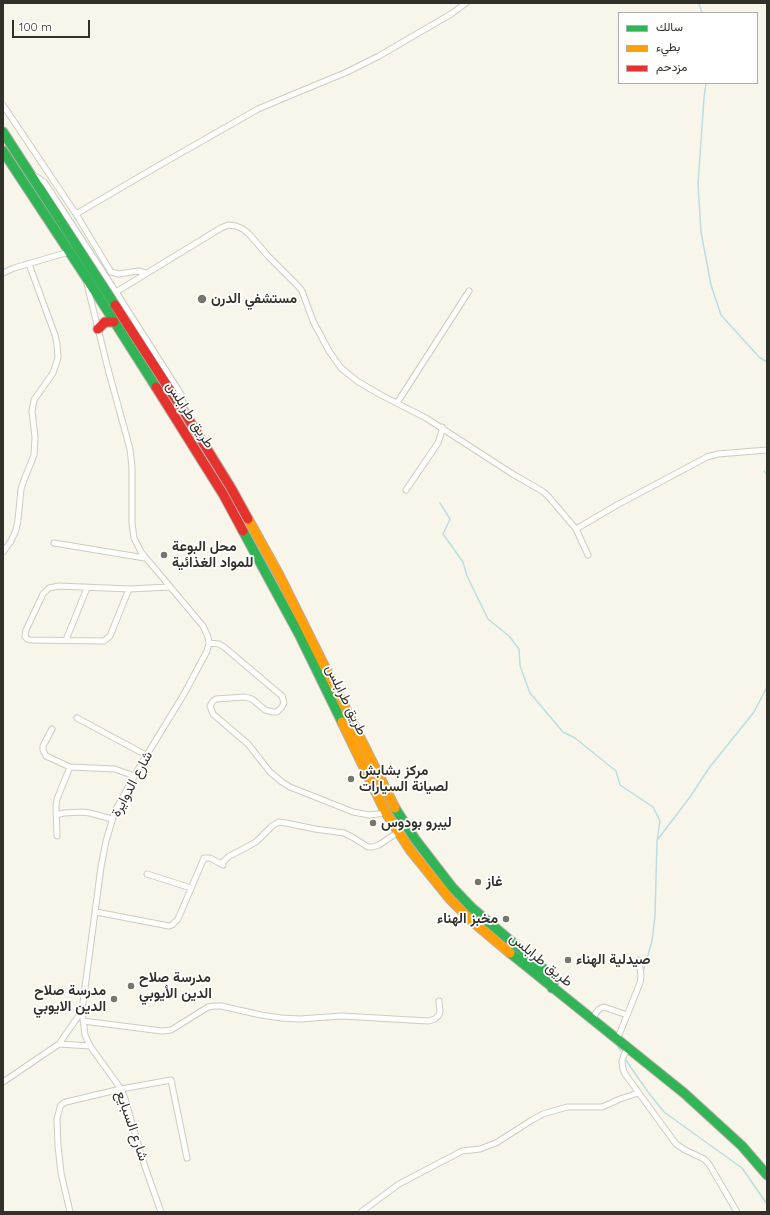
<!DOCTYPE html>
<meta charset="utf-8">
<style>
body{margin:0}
#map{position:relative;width:770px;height:1215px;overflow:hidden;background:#f8f6ea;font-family:Quicksand,Vazirmatn,sans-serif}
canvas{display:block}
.frame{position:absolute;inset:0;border:4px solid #323129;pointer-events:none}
.legend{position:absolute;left:618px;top:12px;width:140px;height:72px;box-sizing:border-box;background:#fff;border:1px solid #adada9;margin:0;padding:5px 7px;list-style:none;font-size:12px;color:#323129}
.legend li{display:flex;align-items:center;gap:8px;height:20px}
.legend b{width:20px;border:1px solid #adada9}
.scale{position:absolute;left:12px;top:20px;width:78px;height:18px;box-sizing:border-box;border:2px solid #323129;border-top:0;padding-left:5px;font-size:12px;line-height:14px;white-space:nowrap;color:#323129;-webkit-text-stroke:3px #fff;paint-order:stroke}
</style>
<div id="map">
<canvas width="770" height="1215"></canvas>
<div class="frame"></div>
<ul class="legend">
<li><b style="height:5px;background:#30b455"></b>سالك</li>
<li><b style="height:5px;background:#ff9f0a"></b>بطيء</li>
<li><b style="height:5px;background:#e5322d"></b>مزدحم</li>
</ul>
<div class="scale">100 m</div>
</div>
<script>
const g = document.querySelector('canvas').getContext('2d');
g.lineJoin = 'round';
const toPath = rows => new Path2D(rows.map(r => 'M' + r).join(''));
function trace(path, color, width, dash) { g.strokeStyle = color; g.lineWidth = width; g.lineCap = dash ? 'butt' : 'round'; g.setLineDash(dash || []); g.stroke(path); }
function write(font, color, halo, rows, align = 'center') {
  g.font = font + ' Quicksand,Vazirmatn,sans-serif'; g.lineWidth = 3.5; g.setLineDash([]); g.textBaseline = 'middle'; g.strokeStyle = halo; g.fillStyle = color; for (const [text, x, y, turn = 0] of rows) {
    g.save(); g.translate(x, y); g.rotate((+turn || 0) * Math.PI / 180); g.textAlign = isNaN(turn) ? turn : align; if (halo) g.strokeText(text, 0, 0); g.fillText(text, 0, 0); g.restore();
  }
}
trace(toPath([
 [699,3,702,13],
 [706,83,704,98,698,184,701,232,711,285,721,315,759,357,767,362],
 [764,471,767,475],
 [440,503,450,519,443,534,463,562,467,576,488,619,509,636,519,649,520,666,530,693,563,732,575,738,616,771,620,785,653,807,660,821,657,841,655,916,652,941,643,972],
 [658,839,690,797,709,768,754,712,767,687],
 [618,1047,621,1051],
 [625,1059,648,1092,664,1112,742,1168,767,1204]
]), '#badee2', 1.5);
const street = toPath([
 [3,105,76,214,111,272,119,274,138,271,146,273],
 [33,175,40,179,45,183,116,292,181,394,185,410],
 [76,214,158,166,258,109,289,96,347,72,379,56,451,14,466,3],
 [3,273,14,268,69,252],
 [87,284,108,369,130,449,132,467,132,523,134,538,141,552,203,626,208,637,209,643,207,651,184,694,140,766,115,811,106,841,101,867,82,1010,85,1035,90,1046,121,1089,125,1099,143,1161,161,1212],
 [116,292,221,228,228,225,236,226,243,229,249,234,269,257,298,286,302,291,313,321,329,351,341,368,357,381,379,394,426,418,511,473,542,491,548,496,576,529,588,555],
 [397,403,469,291],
 [406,490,438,443,441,434,442,427],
 [576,529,617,505,707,457,718,454,767,450],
 [54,543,145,558],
 [3,552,11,541,16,530,18,520,21,489,24,480,34,455,35,437,32,411,34,400,53,373,58,358,57,344,55,335,29,264],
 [129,589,110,636,104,641,30,640,27,639,25,636,26,630,43,594,49,588,59,586,129,589,170,587],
 [66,640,87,588],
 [209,643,219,644,224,647,282,696,284,703,282,707,277,712,273,712,265,710,252,699,245,697,216,699,213,701,210,706,213,714,248,744,270,772,282,782,290,787,353,812,369,815,386,813],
 [77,718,146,755],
 [52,729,43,746,43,750,46,756,70,767,115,769,134,776],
 [56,815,64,813,82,812,90,813,112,819],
 [57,836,56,806,57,799,70,767],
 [221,864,228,857,256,842,272,826,279,822,286,823,315,829,344,833,352,837,368,847,372,847,379,845,398,832],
 [147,874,191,888],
 [96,912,169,926,172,925,178,919,204,858,210,858,223,865],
 [592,1019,599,1009,604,1007,627,1015],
 [83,1021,162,1031,171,1030,208,1007,214,1006,221,1006,261,1015,281,1018,300,1019,342,1016,428,1021,435,1019,439,1015,440,1011,439,1001],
 [617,1040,640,983,641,976,639,960],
 [59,1044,90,1046],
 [628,1048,624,1055,622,1061,623,1069,625,1074,676,1144,685,1150,704,1159,709,1164,737,1212],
 [3,1082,59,1044,82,1011],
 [70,1212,61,1173,58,1146,57,1119,60,1107,62,1104,66,1102,121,1089,171,1080,187,1158],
 [361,1212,399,1184,462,1151,480,1149,496,1143,532,1120,543,1114,567,1107,602,1107,620,1099,638,1093]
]);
const fast = toPath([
 [3,132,115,305],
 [3,151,86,277,156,387],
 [243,531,300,636,342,722],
 [395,808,415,839,452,887,472,908,553,977,554,982,552,988],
 [510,953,684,1093,742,1146,767,1175]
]);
const slow = toPath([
 [248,519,279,575,395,808],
 [342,722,386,813,411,851,450,899,472,921,510,953]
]);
const jam = toPath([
 [115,305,186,415,231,488,248,519],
 [98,329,105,322,114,322],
 [156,387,223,494,243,531]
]);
trace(street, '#cdccc2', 7);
trace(fast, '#baada9', 11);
trace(slow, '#baada9', 11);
trace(jam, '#baada9', 11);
trace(street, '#fefefc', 5);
trace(fast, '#30b455', 9);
trace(slow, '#ff9f0a', 9);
trace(jam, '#e5322d', 9);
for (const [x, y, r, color] of [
 [202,299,5,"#77766d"],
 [164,555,4,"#77766d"],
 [351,779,4,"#77766d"],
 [373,823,4,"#77766d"],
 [478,882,4,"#77766d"],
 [506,919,4,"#77766d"],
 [568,960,4,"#77766d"],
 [131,986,4,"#77766d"],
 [114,999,4,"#77766d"]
]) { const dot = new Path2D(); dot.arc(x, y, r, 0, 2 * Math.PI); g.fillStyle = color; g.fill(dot); trace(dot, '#fff', 1.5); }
write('bold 14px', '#323129', '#fff', [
 ["مستشفي الدرن",211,299],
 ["محل البوعة",172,547],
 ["للمواد الغذائية",172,563],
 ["مركز بشابش",359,771],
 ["لصيانة السيارات",359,787],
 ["ليبرو بودوس",381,823],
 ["غاز",486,882],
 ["مخبز الهناء",498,919,"right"],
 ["صيدلية الهناء",576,960],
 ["مدرسة صلاح",139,978],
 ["الدين الأيوبي",139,994],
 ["مدرسة صلاح",106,991,"right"],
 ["الدين الايوبي",106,1007,"right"]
], 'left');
write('14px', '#323129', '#fff', [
 ["طريق طرابلس",190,415,57],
 ["طريق طرابلس",346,700,64],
 ["شارع الدوايرة",132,784,-62],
 ["طريق طرابلس",541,960,39],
 ["شارع السبايع",132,1126,71]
]);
</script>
